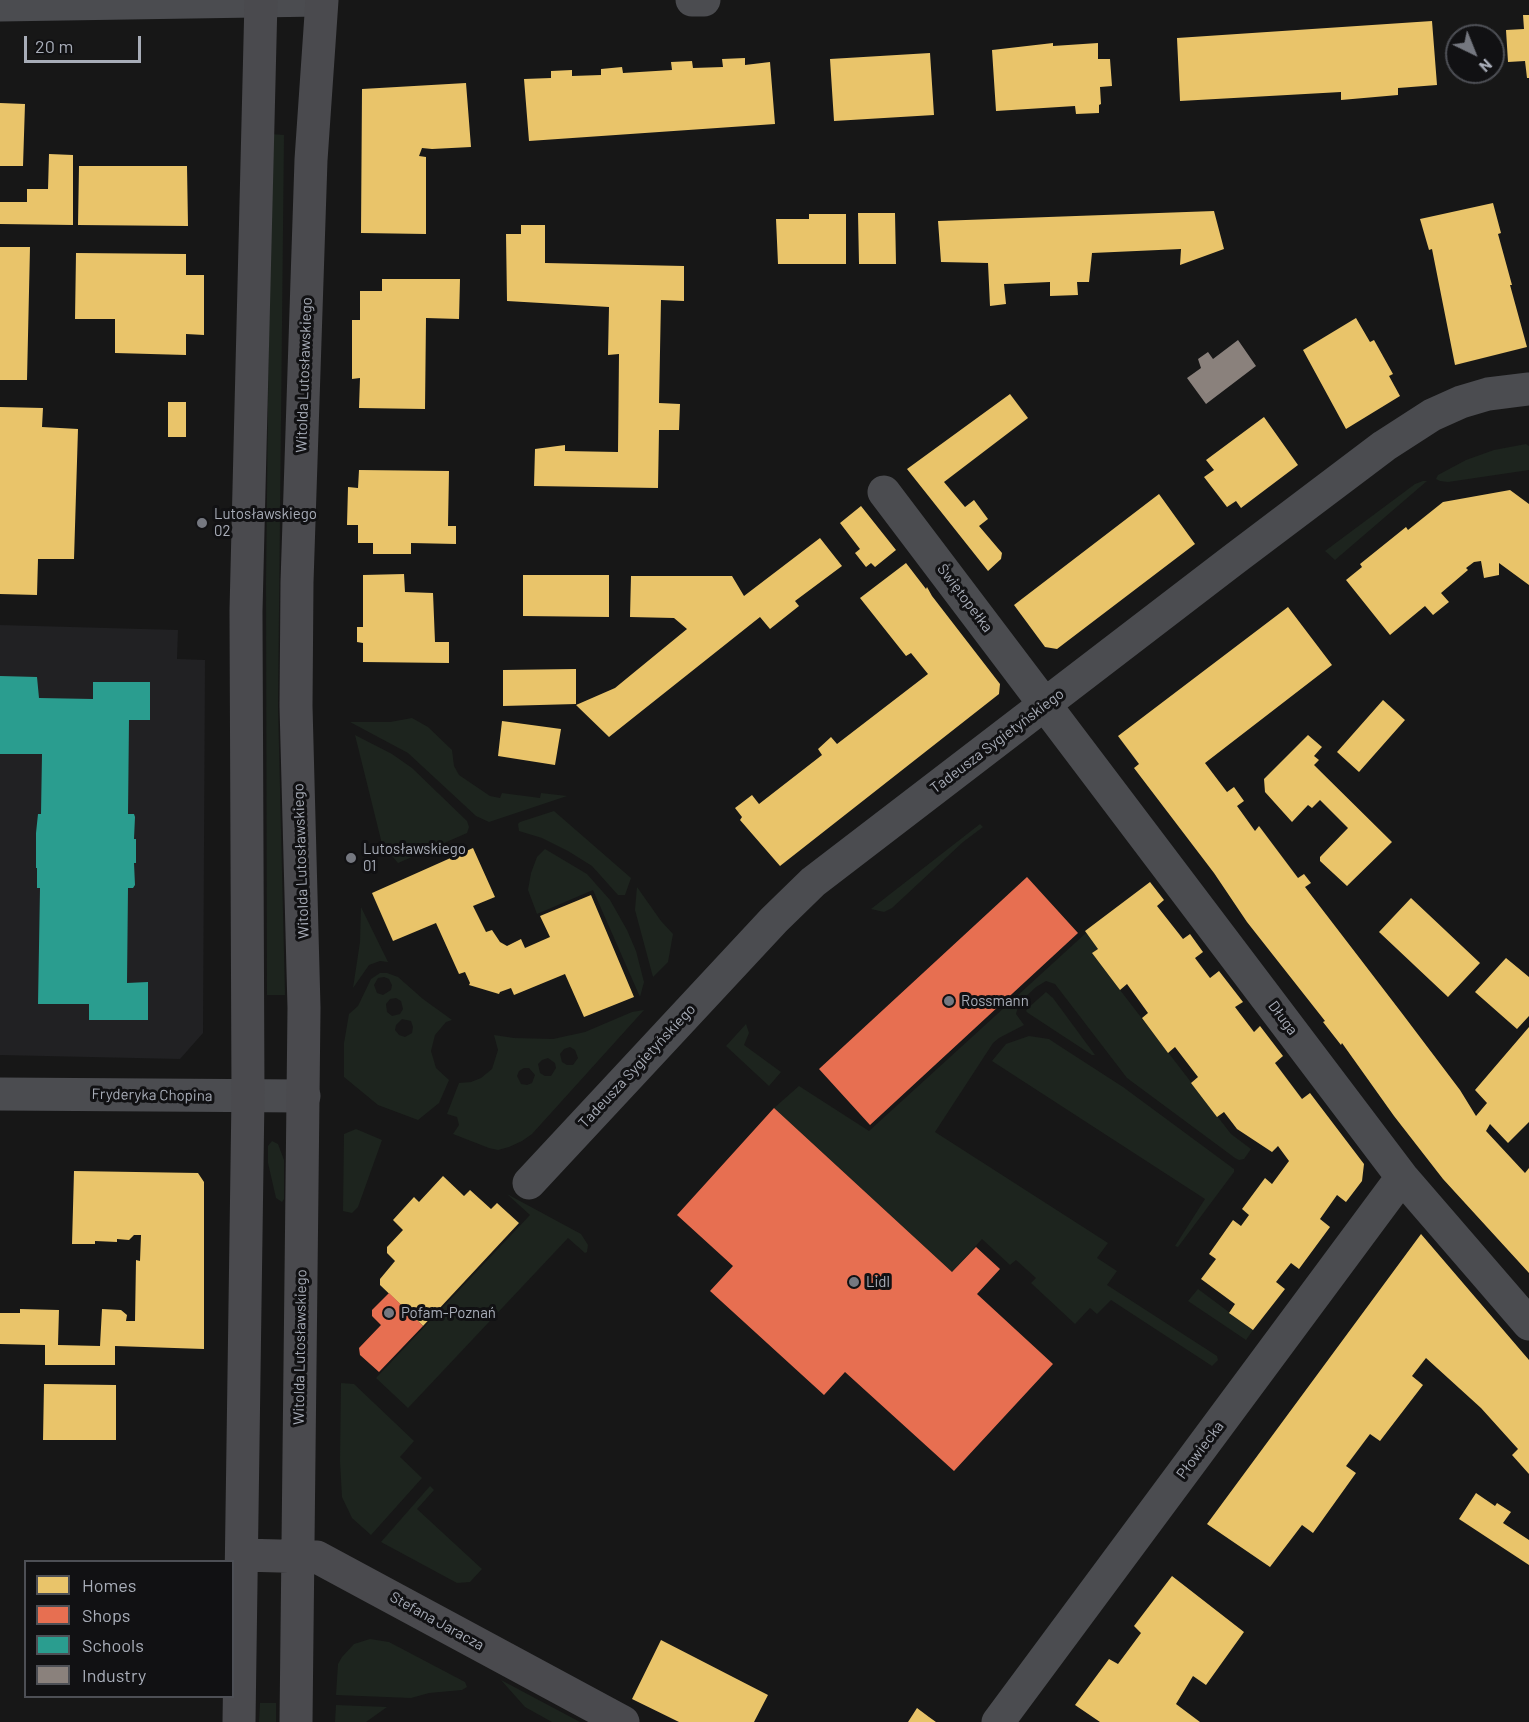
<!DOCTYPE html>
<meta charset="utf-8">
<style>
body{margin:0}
#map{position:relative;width:1529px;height:1722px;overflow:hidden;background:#171717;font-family:Barlow,sans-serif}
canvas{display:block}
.legend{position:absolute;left:24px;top:1560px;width:210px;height:138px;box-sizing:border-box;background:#111113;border:2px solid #4d4f55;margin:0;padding:8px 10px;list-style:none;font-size:18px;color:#a8adb8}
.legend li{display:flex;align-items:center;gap:12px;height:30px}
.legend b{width:30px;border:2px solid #4d4f55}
.north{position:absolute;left:1445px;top:24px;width:60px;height:60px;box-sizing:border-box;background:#111113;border:2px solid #4d4f55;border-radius:50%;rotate:137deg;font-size:16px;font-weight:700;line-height:24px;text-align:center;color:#a8adb8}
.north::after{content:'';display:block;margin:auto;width:21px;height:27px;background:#757880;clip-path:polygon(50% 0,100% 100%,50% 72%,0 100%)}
.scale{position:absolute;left:24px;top:36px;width:117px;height:27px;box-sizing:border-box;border:3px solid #a8adb8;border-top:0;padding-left:8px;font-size:18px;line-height:21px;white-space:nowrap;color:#a8adb8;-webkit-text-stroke:4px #111113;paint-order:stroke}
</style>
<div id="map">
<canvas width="1529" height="1722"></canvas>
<ul class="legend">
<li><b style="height:16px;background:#e9c46a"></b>Homes</li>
<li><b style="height:16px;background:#e76f51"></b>Shops</li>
<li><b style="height:16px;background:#2a9d8f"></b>Schools</li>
<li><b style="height:16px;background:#8a817c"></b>Industry</li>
</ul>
<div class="north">N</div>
<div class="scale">20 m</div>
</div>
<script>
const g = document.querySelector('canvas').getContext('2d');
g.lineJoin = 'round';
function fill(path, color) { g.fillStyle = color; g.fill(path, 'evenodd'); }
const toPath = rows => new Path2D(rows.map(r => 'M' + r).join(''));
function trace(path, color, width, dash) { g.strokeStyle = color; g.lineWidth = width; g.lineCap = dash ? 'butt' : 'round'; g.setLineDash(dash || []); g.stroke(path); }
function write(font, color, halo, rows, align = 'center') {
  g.font = font + ' Barlow,sans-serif'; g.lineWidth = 6; g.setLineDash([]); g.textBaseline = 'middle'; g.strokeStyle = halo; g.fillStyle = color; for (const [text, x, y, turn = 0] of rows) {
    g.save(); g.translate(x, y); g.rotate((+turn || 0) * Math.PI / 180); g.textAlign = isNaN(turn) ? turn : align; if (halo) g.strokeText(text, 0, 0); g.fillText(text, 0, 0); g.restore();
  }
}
fill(toPath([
 [0,625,178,630,177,659,205,660,203,1033,180,1059,0,1055]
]), '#212123');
fill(toPath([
 [271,134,284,135,278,706,285,995,267,995,266,583],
 [1526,444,1529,446,1529,470,1448,482,1440,481,1436,479,1438,475,1466,460,1494,450],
 [1423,481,1427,481,1335,560,1325,551,1415,484],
 [412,718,428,727,452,750,454,766,459,775,490,796,500,798,502,793,540,798,541,793,567,796,489,822,476,816,408,753,350,722,390,722],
 [355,735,392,754,412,768,467,821,469,827,467,833,398,863,382,844],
 [554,811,631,878,625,895,618,895,592,866,568,851,542,838,519,831,518,824,520,822],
 [980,824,983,827,963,842,892,908,884,912,871,909],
 [545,849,587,874,610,900,627,930,636,951,644,982,640,997,593,890,537,914,528,890,531,873,537,857],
 [637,887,661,921,673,934,668,962,653,977,635,910],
 [361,907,388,962,380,961,369,965,353,988,360,942],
 [1086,933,1098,949,1092,953,1120,990,1231,1134,1251,1149,1244,1159,1239,1160,1235,1158,1127,1078,1055,984,1046,981,1036,987,1019,1003,1016,1014,1024,1025,999,1038,993,1043,935,1132,1108,1243,1097,1258,1117,1271,1107,1285,1217,1356,1218,1360,1212,1366,1111,1300,1097,1314,1090,1308,1075,1324,1031,1283,1036,1278,1016,1260,1010,1265,982,1239,952,1272,774,1108,799,1086,869,1131],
 [380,973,387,973,398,977,423,999,452,1020,446,1022,435,1035,431,1051,436,1068,449,1080,439,1103,418,1120,378,1105,344,1077,344,1043,349,1014,358,1006,371,979],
 [384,977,389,979,392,985,391,990,383,995,377,993,374,985,378,978],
 [396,998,401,1001,403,1009,400,1014,392,1016,387,1012,386,1004,390,999],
 [402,1019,411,1021,413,1027,412,1033,405,1037,399,1035,395,1030,396,1025],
 [1046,992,1053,998,1095,1055,1092,1055,1028,1013,1026,1011,1028,1008],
 [644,1010,532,1134,522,1141,509,1147,498,1150,489,1148,453,1134,459,1125,457,1117,447,1114,459,1083,471,1082,481,1078,492,1069,498,1050,494,1035,514,1038,553,1039,585,1032,632,1012],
 [570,1047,575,1050,578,1058,573,1065,567,1065,562,1062,560,1054,564,1049],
 [548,1058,555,1063,556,1068,551,1076,545,1076,540,1073,538,1064,542,1060],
 [524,1068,529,1068,535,1075,532,1083,527,1085,521,1084,517,1076,519,1071],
 [746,1024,749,1033,744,1045,781,1072,769,1086,726,1046],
 [1029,1036,1049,1039,1058,1045,1123,1087,1234,1169,1234,1172,1178,1247,1175,1246,1205,1199,992,1061,1006,1044],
 [356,1129,382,1140,358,1207,352,1213,343,1211,344,1134],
 [272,1141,278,1144,284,1160,284,1199,282,1202,276,1198,268,1163,268,1146],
 [507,1194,581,1234,588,1245,587,1252,585,1253,568,1238,408,1408,376,1378,530,1215],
 [1198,1289,1253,1330,1246,1340,1188,1301],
 [341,1383,354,1384,414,1441,400,1457,422,1478,371,1535,352,1518,342,1497,340,1461],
 [430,1486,434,1490,417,1509,482,1569,470,1582,457,1583,381,1542],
 [370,1639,389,1642,465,1682,467,1687,462,1690,429,1693,411,1698,336,1695,338,1664,342,1657,354,1644],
 [501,1680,580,1722,552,1722,525,1707],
 [260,1703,276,1703,276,1722,259,1722],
 [336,1705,387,1707,366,1722,335,1722]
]), '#1d241e');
fill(toPath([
 [1523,15,1529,15,1529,78,1527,78,1525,61,1508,62,1506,30,1524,29],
 [1432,21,1437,85,1398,88,1398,95,1341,100,1341,92,1180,101,1177,38],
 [1053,43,1053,46,1098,43,1098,59,1110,59,1112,86,1100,87,1101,104,1099,105,1099,113,1076,114,1075,106,996,111,992,50],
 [930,53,934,115,834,121,830,59],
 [745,58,745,65,770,62,775,124,529,141,524,79,551,78,551,71,572,70,572,76,601,75,601,69,622,67,623,73,672,70,671,62,692,61,693,68,723,67,722,59],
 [466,83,471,147,432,149,422,148,419,156,426,157,426,234,361,233,362,89],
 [0,103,25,104,23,166,0,166],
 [49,154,73,155,73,225,0,224,0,202,27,202,27,189,48,189],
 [79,166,187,166,188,226,78,225],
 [1493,203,1501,233,1498,234,1512,285,1510,285,1527,347,1455,365,1432,249,1429,250,1420,219],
 [1214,211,1224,249,1180,265,1181,249,1092,253,1089,282,1077,282,1078,295,1050,296,1050,282,1004,284,1006,304,990,306,988,263,941,262,938,221],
 [858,213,895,213,896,264,859,264],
 [809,214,846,214,846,264,778,264,776,219,809,219],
 [521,225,545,225,545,263,684,266,684,301,661,300,659,403,680,404,679,430,659,430,658,488,534,486,535,449,565,445,565,451,618,452,619,354,608,355,609,307,507,301,506,234,521,234],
 [0,247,30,247,27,380,0,380],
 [76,253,186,254,186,275,204,275,204,335,186,334,186,355,115,353,115,319,75,319],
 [382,279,460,279,459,319,426,318,425,409,359,408,360,378,352,379,352,320,360,320,360,291,382,291],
 [1356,318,1370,342,1374,340,1393,374,1389,376,1400,396,1346,429,1303,350],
 [1010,394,1028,418,944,482,965,507,974,500,988,519,979,526,1002,553,1001,559,988,571,907,469],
 [168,402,186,402,186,437,168,437],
 [0,407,43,408,42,427,78,429,74,559,38,559,37,595,0,594],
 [1264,417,1298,465,1241,508,1236,501,1227,507,1204,477,1214,470,1206,460],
 [359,470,449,471,448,526,456,526,456,544,411,543,411,554,373,554,373,543,358,543,358,525,347,525,348,487,358,488],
 [1510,490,1529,504,1529,585,1499,563,1499,575,1484,578,1481,561,1474,562,1466,568,1468,570,1441,593,1449,602,1433,615,1425,606,1390,635,1346,580,1362,567,1360,564,1406,527,1408,530,1443,502],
 [1159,494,1195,544,1057,649,1045,647,1014,605],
 [861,506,896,550,875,567,871,563,866,567,855,553,860,549,840,523],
 [820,538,842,566,795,601,799,606,770,629,760,617,609,737,576,705,615,688,687,629,674,618,630,617,631,576,732,576,744,596],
 [906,563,926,589,927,587,932,596,1000,684,999,694,780,866,740,820,742,817,735,808,752,795,759,804,822,755,818,749,831,737,837,744,928,674,911,653,906,656,860,598],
 [404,574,405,592,433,593,435,642,449,642,449,663,363,662,363,643,357,642,357,627,363,627,363,575],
 [523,575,609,575,609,617,523,616],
 [1288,607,1332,665,1205,763,1227,792,1234,787,1244,801,1237,806,1255,831,1259,826,1298,878,1304,874,1311,883,1305,887,1401,1012,1460,1090,1476,1116,1487,1103,1475,1090,1529,1027,1529,1122,1508,1143,1490,1124,1486,1131,1525,1173,1529,1168,1529,1273,1443,1179,1394,1116,1342,1043,1341,1045,1323,1022,1325,1021,1247,922,1214,873,1134,768,1139,764,1118,736],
 [576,669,576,704,503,706,503,670],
 [1383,700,1405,720,1359,772,1337,752],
 [502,721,561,729,555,765,498,756],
 [1308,735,1322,747,1314,756,1319,760,1314,765,1392,842,1347,886,1320,861,1320,857,1348,828,1320,800,1312,808,1308,805,1292,822,1265,792,1264,779],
 [473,848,495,897,473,906,486,932,492,930,500,942,507,946,521,939,525,948,550,937,540,916,591,895,634,997,584,1017,565,974,514,995,511,988,500,992,499,994,469,985,470,983,465,972,459,974,436,923,393,941,372,893],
 [1150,882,1164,900,1157,906,1183,939,1190,934,1203,952,1195,958,1210,978,1219,971,1243,1002,1235,1007,1254,1032,1260,1026,1283,1056,1275,1063,1302,1099,1310,1093,1364,1164,1362,1181,1346,1202,1337,1195,1320,1219,1330,1227,1299,1269,1291,1263,1276,1282,1285,1289,1253,1330,1229,1313,1235,1304,1201,1279,1216,1259,1209,1254,1233,1220,1241,1226,1249,1215,1242,1209,1265,1178,1272,1184,1289,1161,1278,1146,1272,1152,1237,1129,1224,1112,1217,1117,1191,1083,1198,1077,1175,1047,1168,1053,1142,1018,1148,1013,1127,984,1120,990,1092,953,1098,949,1085,931],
 [1411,898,1480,963,1448,997,1379,932],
 [1506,958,1529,977,1529,1016,1517,1029,1475,992],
 [74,1171,198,1173,204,1182,204,1349,115,1346,115,1365,45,1365,45,1345,0,1344,0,1313,20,1313,20,1309,59,1310,58,1345,100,1346,102,1309,121,1310,127,1315,126,1321,135,1321,136,1260,140,1261,141,1235,134,1235,129,1240,117,1239,117,1242,95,1241,95,1244,72,1244],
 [443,1176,464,1196,470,1190,491,1209,497,1203,519,1223,423,1326,380,1285,380,1279,395,1261,387,1253,387,1247,403,1230,393,1220,414,1197,419,1202],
 [1421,1234,1529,1360,1529,1474,1512,1455,1518,1449,1481,1408,1426,1358,1412,1376,1423,1385,1380,1441,1370,1434,1346,1466,1356,1473,1313,1533,1302,1525,1270,1567,1207,1524],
 [44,1384,116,1385,116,1440,43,1440],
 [1476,1493,1495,1506,1497,1503,1511,1512,1503,1523,1529,1540,1529,1565,1459,1519],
 [1172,1576,1244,1632,1206,1685,1193,1676,1176,1704,1200,1722,1100,1722,1075,1705,1109,1659,1118,1664,1141,1633,1134,1626],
 [661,1640,768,1695,754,1722,679,1722,632,1699],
 [917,1708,929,1717,936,1722,908,1722]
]), '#e9c46a');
fill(toPath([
 [1027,877,1078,933,870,1125,819,1069],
 [774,1108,952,1272,976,1247,1000,1269,977,1294,1053,1364,954,1471,845,1372,824,1395,710,1291,733,1266,677,1215],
 [389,1293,423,1326,379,1372,360,1355,359,1348,381,1325,372,1316,372,1310]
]), '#e76f51');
fill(toPath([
 [0,676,37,677,39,698,93,699,93,682,150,682,150,720,129,720,128,814,134,814,135,817,134,839,136,839,136,863,134,863,135,885,133,888,128,888,127,983,148,982,148,1020,89,1020,89,1004,38,1004,40,888,37,888,37,868,36,868,36,833,38,814,41,814,42,754,0,754]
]), '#2a9d8f');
fill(toPath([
 [1238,340,1256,366,1206,404,1187,378,1201,368,1198,359,1208,352,1213,359]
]), '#8a817c');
trace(toPath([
 [692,0,704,0],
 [0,5,320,0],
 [884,492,1402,1177,1529,1324],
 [0,1094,304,1096],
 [529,1183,774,920,813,882,1233,560,1384,446,1432,415,1461,402,1488,394,1529,389],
 [998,1722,1402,1177]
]), '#4b4c50', 33);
trace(toPath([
 [242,1555,317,1557,623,1722],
 [239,1722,248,1096,246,611,261,0],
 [296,1722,304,1008,296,706,297,582,311,160,322,0]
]), '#4a4a4e', 33);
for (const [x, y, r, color] of [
 [202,523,6,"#757880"],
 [351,858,6,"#757880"],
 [949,1001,6,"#757880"],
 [854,1282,6,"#757880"],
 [389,1313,6,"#757880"]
]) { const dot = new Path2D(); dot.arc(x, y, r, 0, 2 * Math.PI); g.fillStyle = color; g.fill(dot); trace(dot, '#111113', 2); }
write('15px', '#a8adb8', '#111113', [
 ["Witolda Lutosławskiego",304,375,-88],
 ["Świętopełka",965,598,53],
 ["Tadeusza Sygietyńskiego",997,741,-37],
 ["Witolda Lutosławskiego",301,861,-92],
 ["Długa",1283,1018,53],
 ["Tadeusza Sygietyńskiego",637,1066,-47],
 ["Fryderyka Chopina",152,1095,1],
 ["Witolda Lutosławskiego",300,1347,-89],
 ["Płowiecka",1200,1450,-53],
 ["Stefana Jaracza",437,1621,29]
]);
write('15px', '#a8adb8', '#111113', [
 ["Lutosławskiego",214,514],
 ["02",214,531],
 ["Lutosławskiego",363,849],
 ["01",363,866],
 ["Rossmann",961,1001],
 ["Lidl",866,1282],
 ["Pofam-Poznań",401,1313]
], 'left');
</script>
